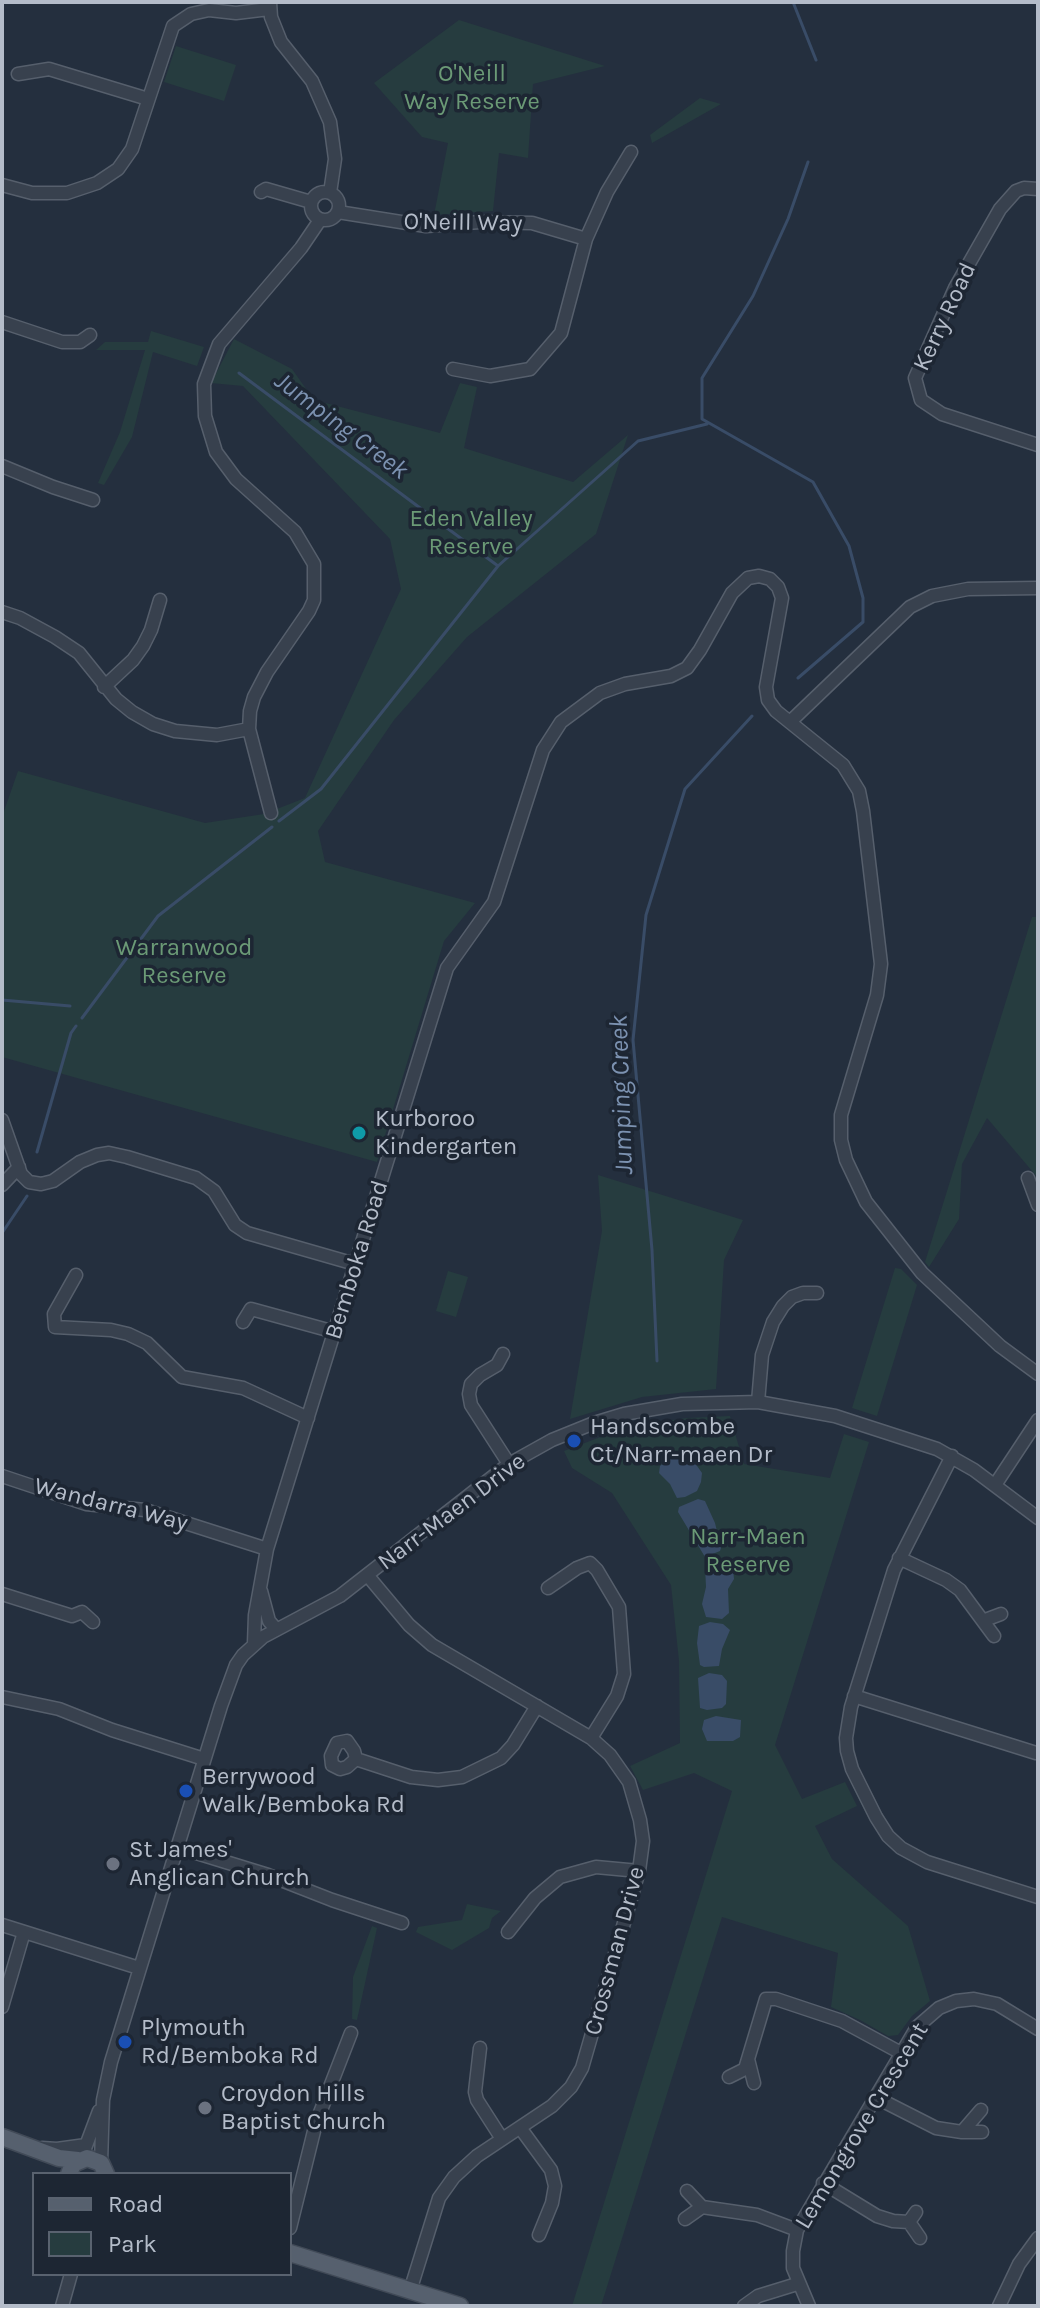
<!DOCTYPE html>
<style>
body{margin:0}
#map{position:relative;width:1040px;height:2308px;overflow:hidden;background:#242f3e;font-family:Karla,sans-serif}
canvas{display:block}
.frame{position:absolute;inset:0;border:4px solid #b4bcc9;pointer-events:none}
.legend{position:absolute;left:32px;top:2172px;width:260px;height:104px;box-sizing:border-box;background:#1d2633;border:2px solid #59626f;margin:0;padding:10px 14px;list-style:none;font-size:24px;color:#b4bcc9}
.legend li{display:flex;align-items:center;gap:16px;height:40px}
.legend b{width:40px;border:2px solid #59626f}
</style>
<div id="map">
<canvas width="1040" height="2308"></canvas>
<div class="frame"></div>
<ul class="legend">
<li><b style="height:10px;background:#56606e"></b>Road</li>
<li><b style="height:22px;background:#263c3f"></b>Park</li>
</ul>
</div>
<script>
const g = document.querySelector('canvas').getContext('2d');
g.lineJoin = 'round';
function fill(path, color) { g.fillStyle = color; g.fill(path, 'evenodd'); }
const toPath = rows => new Path2D(rows.map(r => 'M' + r).join(''));
function trace(path, color, width, dash) { g.strokeStyle = color; g.lineWidth = width; g.lineCap = dash ? 'butt' : 'round'; g.setLineDash(dash || []); g.stroke(path); }
function write(font, color, halo, rows, align = 'center') {
  g.font = font + ' Karla,sans-serif'; g.lineWidth = 7; g.setLineDash([]); g.textBaseline = 'middle'; g.strokeStyle = halo; g.fillStyle = color; for (const [text, x, y, turn = 0] of rows) {
    g.save(); g.translate(x, y); g.rotate((+turn || 0) * Math.PI / 180); g.textAlign = isNaN(turn) ? turn : align; if (halo) g.strokeText(text, 0, 0); g.fillText(text, 0, 0); g.restore();
  }
}
fill(toPath([
 [459,20,605,66,533,84,528,158,499,153,493,211,434,215,448,143,422,137,374,83],
 [176,46,236,65,224,101,164,82],
 [700,98,721,104,652,143,650,135],
 [151,331,204,347,197,366,153,352,132,437,104,485,98,483,120,432,145,350,96,350,105,342,148,342],
 [234,339,292,369,314,400,440,433,460,383,477,387,464,448,573,482,628,435,596,534,467,637,394,720,318,831,325,862,475,903,444,941,377,1162,2,1057,2,817,18,771,205,823,264,814,305,798,401,589,390,539,243,386,211,383],
 [1032,917,1038,917,1038,1178,987,1118,962,1164,959,1219,929,1267,925,1262],
 [598,1175,743,1220,724,1260,716,1389,642,1397,570,1419,602,1231],
 [895,1268,901,1269,917,1285,877,1416,852,1408],
 [448,1271,468,1277,456,1317,436,1311],
 [730,1416,744,1464,830,1478,844,1434,869,1442,775,1745,802,1799,845,1782,857,1806,815,1826,832,1859,908,1926,930,2001,912,2016,898,2035,888,2036,860,2020,831,2007,838,1953,722,1917,601,2306,572,2306,732,1791,694,1773,643,1790,630,1766,680,1743,679,1661,671,1585,612,1493,572,1468,564,1451,603,1436,644,1424,687,1418],
 [467,1904,501,1911,492,1918,489,1928,452,1950,416,1932,418,1927,462,1920],
 [372,1926,377,1928,357,2020,352,2019,353,1977]
]), '#263c3f');
fill(toPath([
 [684,1456,695,1463,702,1473,701,1482,697,1491,685,1497,677,1498,670,1484,659,1473,660,1466,668,1459],
 [698,1499,705,1501,715,1523,721,1548,720,1551,705,1557,678,1512,679,1507],
 [716,1560,726,1561,733,1569,734,1579,728,1589,729,1613,722,1619,706,1617,702,1604,706,1587,705,1566,707,1562],
 [710,1622,723,1624,730,1630,722,1649,719,1666,704,1667,700,1665,697,1643,699,1626],
 [709,1673,722,1675,727,1681,726,1704,722,1708,707,1710,700,1708,698,1678],
 [716,1716,741,1720,740,1737,733,1741,707,1741,702,1729,704,1720]
]), '#394c67');
trace(toPath([
 [793,2,816,60],
 [239,373,498,566],
 [798,678,863,622,863,598,849,546,813,482,702,419,702,378,753,296,788,219,808,162],
 [279,821,321,789,498,566,638,441,707,424],
 [2,1000,70,1006],
 [82,1018,158,916,272,827],
 [37,1152,71,1033,76,1026],
 [2,1233,27,1196],
 [657,1361,652,1250,633,1040,646,915,685,789,752,716]
]), '#394c67', 3);
const minor = toPath([
 [270,2,271,17,281,42,312,81,330,122,335,159,330,193],
 [18,74,49,69,148,99],
 [2,185,32,193,67,193,97,183,118,169,132,149,173,26,191,14,209,10,236,13,269,9],
 [1038,189,1024,188,1016,191,1000,209,955,288,915,378,921,400,942,414,1038,445],
 '311 206a14 14 0 1 1 28 0a14 14 0 1 1-28 0Z',
 [261,192,266,189,311,202],
 [338,212,426,226,480,222,532,223,586,239],
 [2,322,62,342,80,342,90,335],
 [453,369,490,376,530,369,561,333,586,239,607,192,631,152],
 [2,466,53,487,93,500],
 [2,612,20,618,55,637,79,653,116,699,132,712,153,724,175,731,217,735,249,729],
 [104,687,133,660,143,646,151,630,160,600],
 [791,721,910,607,932,596,968,589,1038,588],
 [271,813,249,729,250,711,254,697,267,672,309,611,314,600,314,564,295,532,236,479,216,452,205,416,204,384,219,344,301,248,320,220],
 [2,1120,21,1174,29,1182,41,1184,53,1181,80,1162,97,1155,109,1153,127,1157,196,1178,214,1191,235,1225,247,1233,355,1264],
 [1028,1178,1038,1205],
 [2,1185,19,1167],
 [76,1275,54,1314,55,1327,111,1330,128,1334,147,1343,182,1377,243,1388,308,1418],
 [243,1322,251,1309,335,1332],
 [503,1354,497,1365,480,1375,471,1384,469,1394,471,1405,509,1464],
 [758,1402,762,1355,773,1322,783,1306,792,1297,803,1293,817,1293],
 [952,1456,894,1570,851,1707,846,1738,847,1751,852,1769,876,1817,888,1836,901,1848,927,1862,1038,1897],
 [2,1476,86,1504,145,1510,267,1549],
 [995,1485,1038,1420],
 [899,1558,946,1580,960,1590,994,1636],
 [368,1576,409,1625,432,1645,591,1738,610,1755,629,1782,640,1820,643,1841,639,1871,582,2068,571,2087,552,2106,477,2156,454,2177,439,2198,410,2291],
 [548,1588,577,1568,590,1563,597,1570,619,1607,624,1674,617,1696,591,1738],
 [261,1591,269,1621,276,1629],
 [2,1594,72,1616,82,1612,93,1622],
 [985,1620,1001,1614],
 [254,1643,255,1615,267,1549,447,968,494,902,543,750,561,722,600,693,625,684,671,676,687,668,700,650,732,593,748,578,759,576,770,579,778,587,782,598,766,687,768,700,776,711,843,765,859,791,863,811,881,964,877,995,841,1115,841,1140,846,1160,866,1202,922,1273,1000,1346,1038,1374],
 [854,1696,1036,1753],
 [2,1697,59,1709,112,1730,204,1759],
 [356,1759,354,1751,347,1741,337,1743,331,1756,332,1765,340,1769,347,1767,356,1759,411,1777,438,1780,462,1777,501,1758,513,1745,537,1706],
 [177,1847,268,1875,332,1900,402,1923],
 [2,1925,139,1968],
 [508,1932,535,1898,560,1877,596,1867,639,1871],
 [2,2007,24,1932],
 [480,2048,475,2092,477,2100,502,2139],
 [748,2059,754,2083],
 [729,2077,745,2069,766,1999,776,1999,842,2021,901,2053],
 [875,2097,936,2128,962,2132,982,2132],
 [521,2129,551,2170,555,2186,552,2203,539,2235],
 [962,2132,981,2110],
 [42,2148,57,2149,86,2145],
 [81,2159,99,2111],
 [101,2163,103,2100,111,2062,221,1706,236,1665,243,1655,263,1637,340,1596,509,1464,552,1440,594,1423,624,1414,682,1404,758,1402,835,1416,937,1449,974,1470,1038,1518],
 [823,2183,877,2216,893,2221,909,2222],
 [702,2207,757,2215,797,2230],
 [916,2212,909,2222,920,2238],
 [685,2219,702,2207,687,2191],
 [290,2228,316,2123,351,2033],
 [62,2306,71,2274],
 [744,2306,758,2296,797,2284],
 [809,2306,793,2268,793,2251,797,2230,917,2027,939,2008,956,2001,974,1999,997,2004,1038,2029],
 [999,2306,1019,2264,1038,2238]
]);
const major = toPath([
 [2,2137,59,2158,78,2160],
 [69,2174,73,2164,87,2158,101,2163,106,2174],
 [290,2253,460,2306]
]);
trace(minor, '#565f6c', 15);
trace(major, '#414a57', 19);
trace(minor, '#38414e', 12);
trace(major, '#56606e', 16);
for (const [x, y, r, color] of [
 [359,1133,8,"#0f9aa8"],
 [574,1441,8,"#1a4fb4"],
 [186,1791,8,"#1a4fb4"],
 [113,1864,8,"#6b7280"],
 [125,2042,8,"#1a4fb4"],
 [205,2108,8,"#6b7280"]
]) { const dot = new Path2D(); dot.arc(x, y, r, 0, 2 * Math.PI); g.fillStyle = color; g.fill(dot); trace(dot, '#1d2633', 3); }
write('24px', '#6b9a76', '#1d2633', [
 ["O'Neill",472,74],
 ["Way Reserve",472,102],
 ["Eden Valley",471,519],
 ["Reserve",471,547],
 ["Warranwood",184,948],
 ["Reserve",184,976],
 ["Narr-Maen",748,1537],
 ["Reserve",748,1565]
]);
write('24px', '#b4bcc9', '#1d2633', [
 ["O'Neill Way",463,223,1],
 ["Kerry Road",945,317,-65],
 ["Bemboka Road",357,1260,-73],
 ["Wandarra Way",111,1505,14],
 ["Narr-Maen Drive",452,1512,-37],
 ["Crossman Drive",615,1951,-75],
 ["Lemongrove Crescent",862,2126,-59]
]);
write('24px', '#b4bcc9', '#1d2633', [
 ["Kurboroo",375,1119],
 ["Kindergarten",375,1147],
 ["Handscombe",590,1427],
 ["Ct/Narr-maen Dr",590,1455],
 ["Berrywood",202,1777],
 ["Walk/Bemboka Rd",202,1805],
 ["St James'",129,1850],
 ["Anglican Church",129,1878],
 ["Plymouth",141,2028],
 ["Rd/Bemboka Rd",141,2056],
 ["Croydon Hills",221,2094],
 ["Baptist Church",221,2122]
], 'left');
write('italic 26px', '#7c92b1', '#1d2633', [
 ["Jumping Creek",341,426,37],
 ["Jumping Creek",622,1095,-92]
]);
</script>
